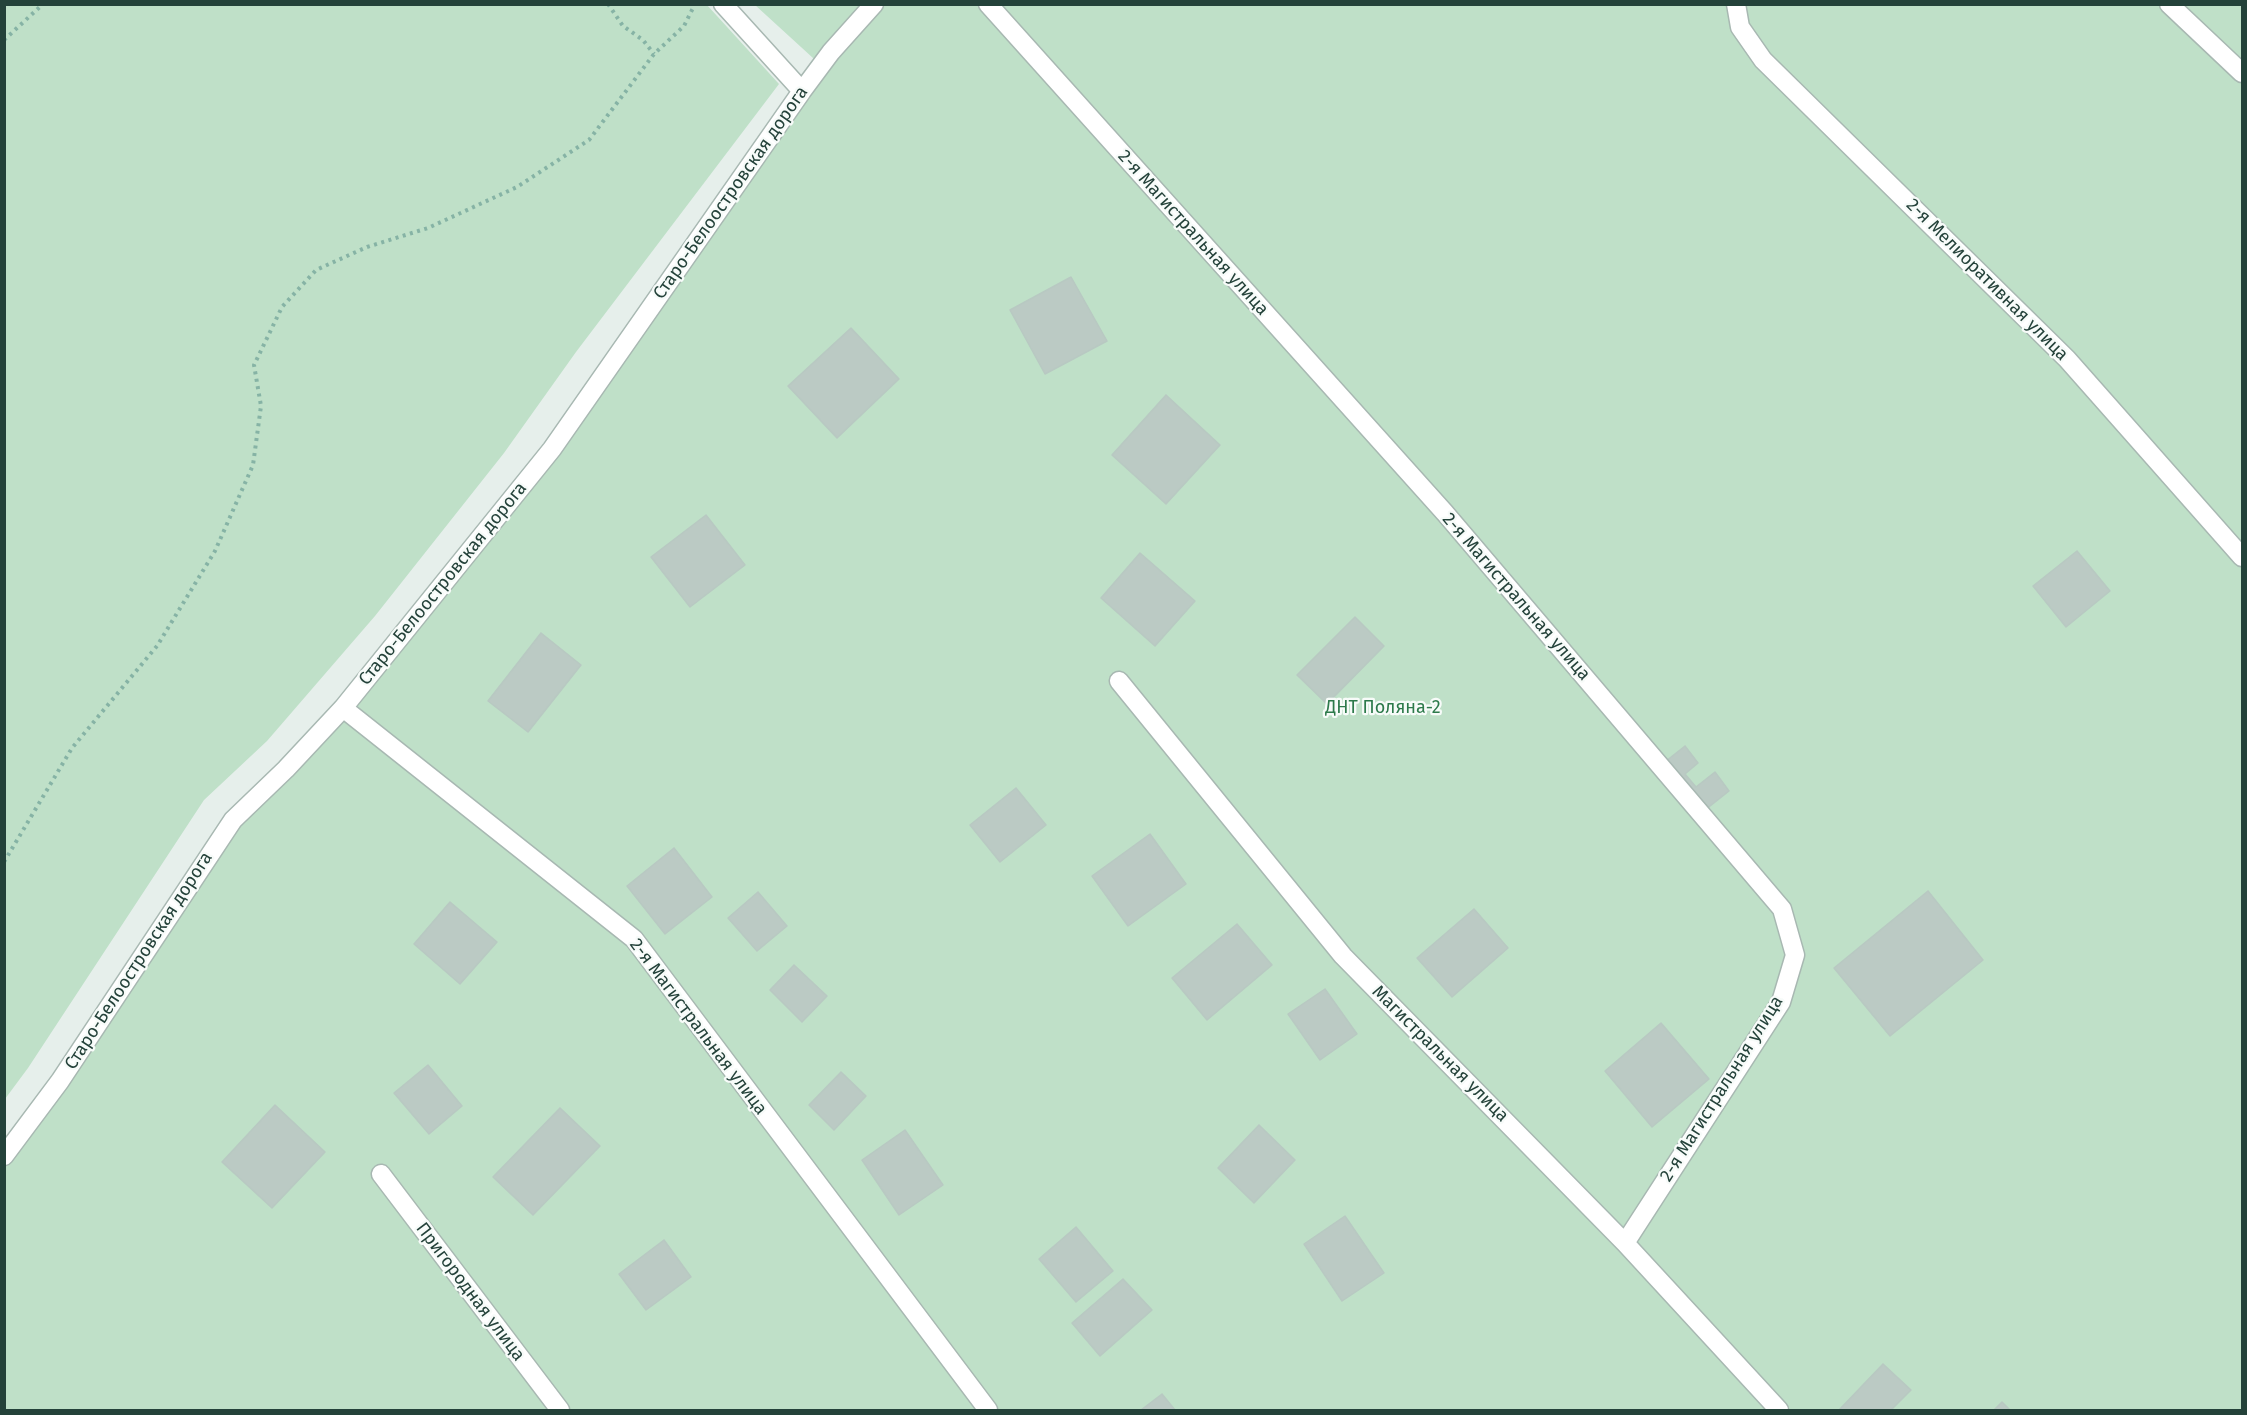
<!DOCTYPE html>
<meta charset="utf-8">
<style>
body{margin:0}
#map{position:relative;width:2247px;height:1415px;overflow:hidden;background:#e6efeb;font-family:"Fira Sans",sans-serif}
canvas{display:block}
.frame{position:absolute;inset:0;border:6px solid #24423a;pointer-events:none}
</style>
<div id="map">
<canvas width="2247" height="1415"></canvas>
<div class="frame"></div>
</div>
<script>
const g = document.querySelector('canvas').getContext('2d');
g.lineJoin = 'round';
function fill(path, color) { g.fillStyle = color; g.fill(path, 'evenodd'); }
const toPath = rows => new Path2D(rows.map(r => 'M' + r).join(''));
function trace(path, color, width, dash) { g.strokeStyle = color; g.lineWidth = width; g.lineCap = dash ? 'butt' : 'round'; g.setLineDash(dash || []); g.stroke(path); }
function write(font, color, halo, rows, align = 'center') {
  g.font = font + ' "Fira Sans",sans-serif'; g.lineWidth = 4.5; g.setLineDash([]); g.textBaseline = 'middle'; g.strokeStyle = halo; g.fillStyle = color; for (const [text, x, y, turn = 0] of rows) {
    g.save(); g.translate(x, y); g.rotate((+turn || 0) * Math.PI / 180); g.textAlign = isNaN(turn) ? turn : align; if (halo) g.strokeText(text, 0, 0); g.fillText(text, 0, 0); g.restore();
  }
}
fill(toPath([
 [5,4,707,5,779,84,576,352,504,453,375,616,267,741,204,800,28,1068,5,1099],
 [755,5,2242,5,2242,1410,5,1410,5,1157,233,820,327,726,533,473,819,68,813,58]
]), '#bfe0c8');
const building = toPath([
 [1071,277,1107,341,1045,374,1010,310,1071,277],
 [851,328,899,379,837,438,788,386,851,328],
 [1166,395,1220,445,1166,504,1112,455,1166,395],
 [706,515,745,565,690,607,651,557,706,515],
 [2077,551,2110,591,2066,627,2033,586,2077,551],
 [1140,553,1195,601,1155,646,1101,598,1140,553],
 [1355,617,1384,646,1327,704,1297,675,1355,617],
 [541,633,581,665,528,732,488,701,541,633],
 [1685,746,1698,763,1685,774,1696,787,1715,772,1729,791,1695,818,1656,769,1685,746],
 [1016,788,1046,825,1000,862,970,825,1016,788],
 [1150,834,1186,884,1128,926,1092,876,1150,834],
 [674,848,712,897,665,934,627,886,674,848],
 [1928,891,1983,960,1890,1036,1834,968,1928,891],
 [758,892,787,926,757,951,728,918,758,892],
 [450,902,497,942,460,984,414,944,450,902],
 [1474,909,1508,948,1452,997,1417,958,1474,909],
 [1237,924,1272,965,1207,1020,1172,978,1237,924],
 [794,965,827,996,802,1022,770,990,794,965],
 [1325,989,1357,1034,1320,1060,1288,1014,1325,989],
 [1661,1023,1709,1079,1652,1127,1605,1071,1661,1023],
 [428,1065,462,1106,429,1134,394,1093,428,1065],
 [841,1072,866,1096,834,1130,809,1105,841,1072],
 [275,1105,325,1152,272,1208,222,1162,275,1105],
 [560,1108,600,1146,533,1215,493,1177,560,1108],
 [1259,1125,1295,1160,1254,1203,1218,1168,1259,1125],
 [905,1130,943,1185,899,1215,862,1160,905,1130],
 [1345,1216,1384,1273,1342,1301,1304,1244,1345,1216],
 [1076,1227,1113,1271,1076,1302,1039,1259,1076,1227],
 [664,1240,691,1277,646,1310,619,1274,664,1240],
 [1123,1279,1152,1310,1100,1356,1072,1323,1123,1279],
 [1883,1364,1911,1390,1891,1410,1839,1410,1883,1364],
 [1162,1394,1175,1410,1141,1410,1162,1394],
 [2002,1402,2010,1410,1994,1410,2002,1402]
]);
fill(building, '#bbcac4');
trace(building, '#b8c9c2', 1.5);
const minor = toPath([
 [723,4,802,91],
 [988,4,1445,513,1782,909,1795,955,1781,1002,1625,1243],
 [1736,4,1740,27,1763,60,2067,359,2242,557],
 [2169,4,2242,73],
 [1119,681,1343,956,1625,1243,1779,1410],
 [343,708,634,939,988,1410],
 [4,1156,60,1081,233,820,286,769,343,708,552,449,802,91,831,52,874,4],
 [381,1174,560,1410]
]);
trace(minor, '#a8b8b2', 21);
trace(toPath([
 [608,4,623,26,643,40,654,54],
 [4,40,43,4],
 [4,862,72,748,157,646,215,551,253,465,261,406,254,365,282,307,316,270,367,247,428,228,517,187,589,140,654,54,684,26,693,8]
]), '#86b3a5', 4, [3, 4.5]);
trace(minor, '#fff', 18);
write('18px', '#24423a', '#f7fbf9', [
 ["Старо-Белоостровская дорога",731,193,-55],
 ["2-я Магистральная улица",1193,233,48],
 ["2-я Мелиоративная улица",1987,280,45],
 ["Старо-Белоостровская дорога",443,584,-51],
 ["2-я Магистральная улица",1516,597,49],
 ["Старо-Белоостровская дорога",139,961,-57],
 ["2-я Магистральная улица",698,1027,53],
 ["Магистральная улица",1440,1054,45],
 ["2-я Магистральная улица",1722,1089,-58],
 ["Пригородная улица",470,1292,53]
]);
write('18px', '#2d7a4b', '#f7fbf9', [
 ["ДНТ Поляна-2",1383,708]
]);
</script>
